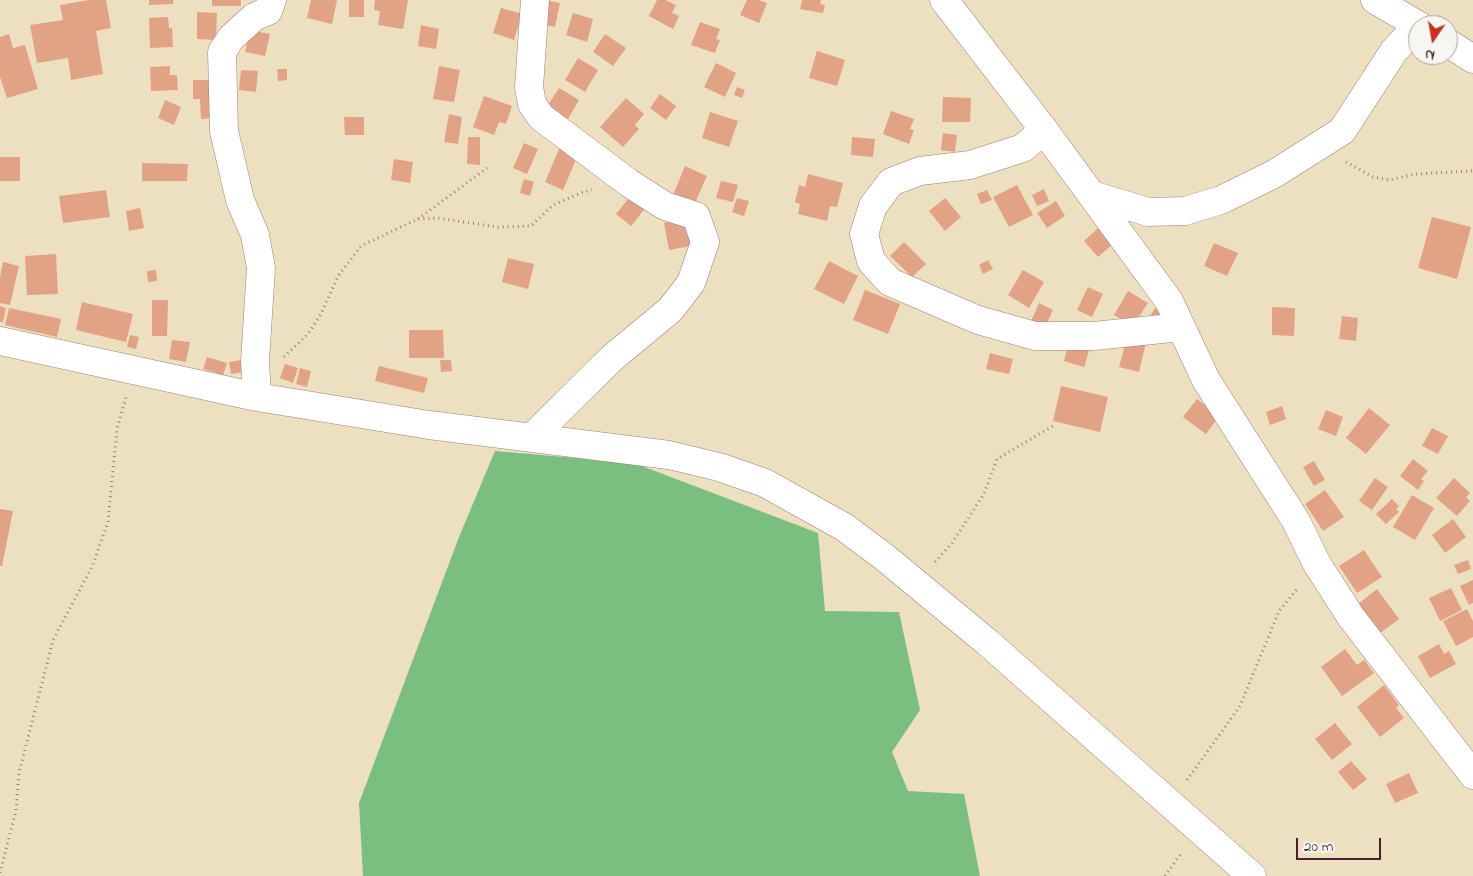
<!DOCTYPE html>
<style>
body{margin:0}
#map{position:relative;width:1473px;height:876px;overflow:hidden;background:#ede0c0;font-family:"Indie Flower",sans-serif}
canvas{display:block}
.north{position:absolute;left:1408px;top:15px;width:50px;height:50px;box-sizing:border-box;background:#f6f6f2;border:1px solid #b1a0a2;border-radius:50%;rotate:192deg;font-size:14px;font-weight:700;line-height:20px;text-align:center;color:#4a1f2b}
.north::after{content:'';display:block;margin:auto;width:18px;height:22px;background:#c8321e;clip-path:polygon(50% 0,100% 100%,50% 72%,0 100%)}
.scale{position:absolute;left:1296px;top:838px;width:85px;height:22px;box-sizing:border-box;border:2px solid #4a1f2b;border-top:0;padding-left:6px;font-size:15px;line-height:18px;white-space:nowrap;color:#4a1f2b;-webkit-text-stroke:4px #f6f6f2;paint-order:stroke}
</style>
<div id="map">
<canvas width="1473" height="876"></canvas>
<div class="north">N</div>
<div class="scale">20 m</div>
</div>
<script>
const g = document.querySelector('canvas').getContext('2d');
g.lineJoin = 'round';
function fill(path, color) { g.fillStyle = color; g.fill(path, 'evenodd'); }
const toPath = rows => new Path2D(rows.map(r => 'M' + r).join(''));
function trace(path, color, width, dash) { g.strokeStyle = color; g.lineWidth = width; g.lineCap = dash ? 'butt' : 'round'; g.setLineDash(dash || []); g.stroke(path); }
fill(toPath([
 [495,451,634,463,818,533,825,611,899,612,920,710,892,752,908,791,964,794,980,876,363,876,359,803,459,537]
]), '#7abe80');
fill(toPath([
 [89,0,106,0,111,28,96,31,103,74,71,80,68,58,37,63,30,25,63,20,60,5],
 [149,0,173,0,173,4,149,5],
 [212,0,241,0,241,6,212,6],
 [311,0,337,0,332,24,307,18],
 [349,0,364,0,364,17,349,17],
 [375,0,408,0,403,29,378,25,380,11,374,10],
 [545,0,560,3,555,27,525,20],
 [657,0,665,0,676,5,672,13,679,16,673,29,649,16],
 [747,0,759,0,767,3,759,23,740,15],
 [802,0,821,0,820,4,825,5,823,13,800,9],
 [501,8,522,14,514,40,493,33],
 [197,12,217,13,216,40,197,39],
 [573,13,593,19,587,42,566,35],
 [168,17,169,28,172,28,173,47,150,48,149,18],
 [700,22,720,29,716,39,720,40,715,53,691,45],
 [421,25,439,29,436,49,418,46],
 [250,30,270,34,265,56,245,52],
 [9,34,13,48,25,45,38,89,7,98,0,77,0,37],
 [605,34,626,48,613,66,593,52],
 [817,51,845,60,837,86,809,78],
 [578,58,598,70,585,92,565,80],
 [716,63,736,73,725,97,704,87],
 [170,66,170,75,177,75,178,90,151,91,150,67],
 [439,66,460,70,454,102,433,99],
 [277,69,287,69,287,80,278,81],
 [241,70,258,71,256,92,239,90],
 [193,80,212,80,216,118,201,119,200,99,193,99],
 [737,87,745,90,742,98,734,95],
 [559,88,579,100,565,124,544,111],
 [660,94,676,106,666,120,650,108],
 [484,96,512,106,506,124,499,122,494,135,473,127],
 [943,97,971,98,970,122,942,122],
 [626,98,644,114,635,125,639,129,623,147,600,127],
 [165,100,181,107,174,125,158,118],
 [891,111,914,119,910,129,914,130,909,144,883,134],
 [710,112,738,121,729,147,702,138],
 [449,114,462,117,458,144,444,142],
 [344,117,364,117,364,135,345,135],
 [943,133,957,135,955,152,941,150],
 [468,137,480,137,480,165,467,164],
 [852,137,875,139,873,157,851,155],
 [562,142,580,150,563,190,545,182],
 [524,143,538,149,527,174,513,168],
 [0,157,20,157,20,181,0,181],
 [394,159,413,162,410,183,391,180],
 [142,163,188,164,187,181,142,181],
 [685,166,707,176,694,205,673,195],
 [808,174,843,183,837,207,830,206,827,221,798,214,800,204,795,202,799,185,805,187],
 [524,179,534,182,530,196,520,193],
 [721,181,738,185,733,202,716,198],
 [1017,185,1033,215,1009,227,993,197],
 [1044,189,1049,201,1037,206,1032,195],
 [106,190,110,217,63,223,59,196],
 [987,190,992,200,981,204,977,194],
 [632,194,647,206,631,226,616,214],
 [737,198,749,201,744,216,732,212],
 [945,198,961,217,945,231,929,211],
 [1056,201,1065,216,1047,228,1037,213],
 [140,208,144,228,129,231,126,211],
 [1432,217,1471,227,1457,279,1418,268],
 [686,219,691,246,669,250,664,223],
 [1098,228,1113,244,1098,257,1084,241],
 [904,242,926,264,912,277,890,256],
 [1214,243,1238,253,1227,276,1204,266],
 [56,254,58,294,27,295,25,256],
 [508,258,534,264,528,289,502,282],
 [988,260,993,269,983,274,979,265],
 [829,261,858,276,844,304,814,289],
 [3,262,19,266,10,305,0,303,0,277],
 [156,270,157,281,148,282,147,271],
 [1023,270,1044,282,1029,308,1008,295],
 [1088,287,1103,294,1092,317,1077,310],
 [865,290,900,304,888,334,853,320],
 [1128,291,1148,303,1133,326,1114,315],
 [152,300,168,300,167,336,152,336],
 [82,302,133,314,126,342,76,330],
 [1039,303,1053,310,1045,327,1031,321],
 [0,306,6,308,3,322,0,322],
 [1272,307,1295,308,1294,336,1272,335],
 [9,308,61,319,57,337,5,325],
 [1155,308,1162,312,1157,320,1150,316],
 [1342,316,1358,318,1356,341,1339,339],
 [409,330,443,330,444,358,409,358],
 [130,335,139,337,136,349,127,347],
 [1127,338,1146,343,1139,372,1119,367],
 [172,340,190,342,186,362,169,359],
 [1068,345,1089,351,1084,367,1064,361],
 [990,353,1013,359,1009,374,986,369],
 [207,357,227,363,223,375,203,369],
 [241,360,243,372,231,374,229,362],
 [440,360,451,360,452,371,441,372],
 [285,364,298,368,293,383,280,378],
 [379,366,428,378,424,393,375,381],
 [300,368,311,371,307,387,296,384],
 [1061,386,1108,397,1100,432,1053,421],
 [1197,399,1219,416,1206,434,1183,417],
 [1282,406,1286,419,1270,425,1266,412],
 [1369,408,1390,425,1366,454,1346,438],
 [1326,410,1343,417,1336,436,1318,429],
 [1432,428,1448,436,1438,454,1422,446],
 [1413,459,1428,471,1421,479,1424,481,1418,490,1400,476],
 [1314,461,1325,480,1314,486,1303,467],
 [1375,478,1388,487,1372,510,1359,501],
 [1454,478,1470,493,1466,497,1470,501,1457,516,1436,498],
 [1325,490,1344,517,1323,531,1305,504],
 [1412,495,1434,508,1415,540,1393,527],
 [1392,499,1399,506,1396,509,1399,512,1386,524,1376,514],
 [0,509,13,511,2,566,0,566],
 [1453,519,1466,537,1445,553,1432,535],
 [1364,550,1382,577,1357,593,1339,566],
 [1468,560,1471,569,1458,574,1454,565],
 [1473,580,1473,603,1469,605,1460,586],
 [1451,588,1462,610,1440,621,1429,598],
 [1377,589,1399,619,1376,636,1354,607],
 [1467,609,1473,621,1473,637,1456,646,1443,621],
 [1439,644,1444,654,1449,651,1456,664,1430,678,1418,656],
 [1345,649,1357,665,1364,660,1374,673,1342,696,1321,667],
 [1384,685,1399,705,1396,708,1404,718,1380,737,1357,707],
 [1335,723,1352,744,1332,760,1315,739],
 [1351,761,1367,779,1353,790,1338,772],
 [1409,773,1418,793,1395,803,1386,784]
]), '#e2a286');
const minor = toPath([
 [944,0,1044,130,1169,301,1206,380,1296,521,1317,564,1351,617,1473,775],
 [1375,0,1418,25],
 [1448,43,1473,59],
 [1044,130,1023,148,970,165,920,171,891,182,873,206,864,234,871,261,890,282,978,320,1035,336,1094,336,1181,327],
 [1092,195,1148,212,1185,211,1221,200,1274,174,1342,131,1394,51,1418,25],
 [0,341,257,397,429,425,669,455,719,467,765,483,844,527,883,556,987,642,1252,876],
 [257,397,255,361,261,268,255,235,240,200,224,131,222,52,231,38,254,17,268,11,272,0],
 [531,438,612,358,670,310,691,283,705,242,696,216,665,206,629,183,541,117,532,104,529,87,535,0]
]);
trace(minor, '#9c8076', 29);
trace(toPath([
 [1346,162,1373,177,1389,180,1415,174,1473,171],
 [418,219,487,168],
 [284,357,308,334,321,314,338,276,361,246,418,219,437,218,498,227,531,226,553,205,583,192,592,190],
 [935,562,952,543,984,494,997,459,1053,426],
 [1187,780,1240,706,1279,611,1298,588],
 [0,873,16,810,19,773,53,640,92,567,108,522,117,429,126,397],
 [1165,876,1182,852]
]), '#9c8076', 3, [1, 4]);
trace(minor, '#fff', 28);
</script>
